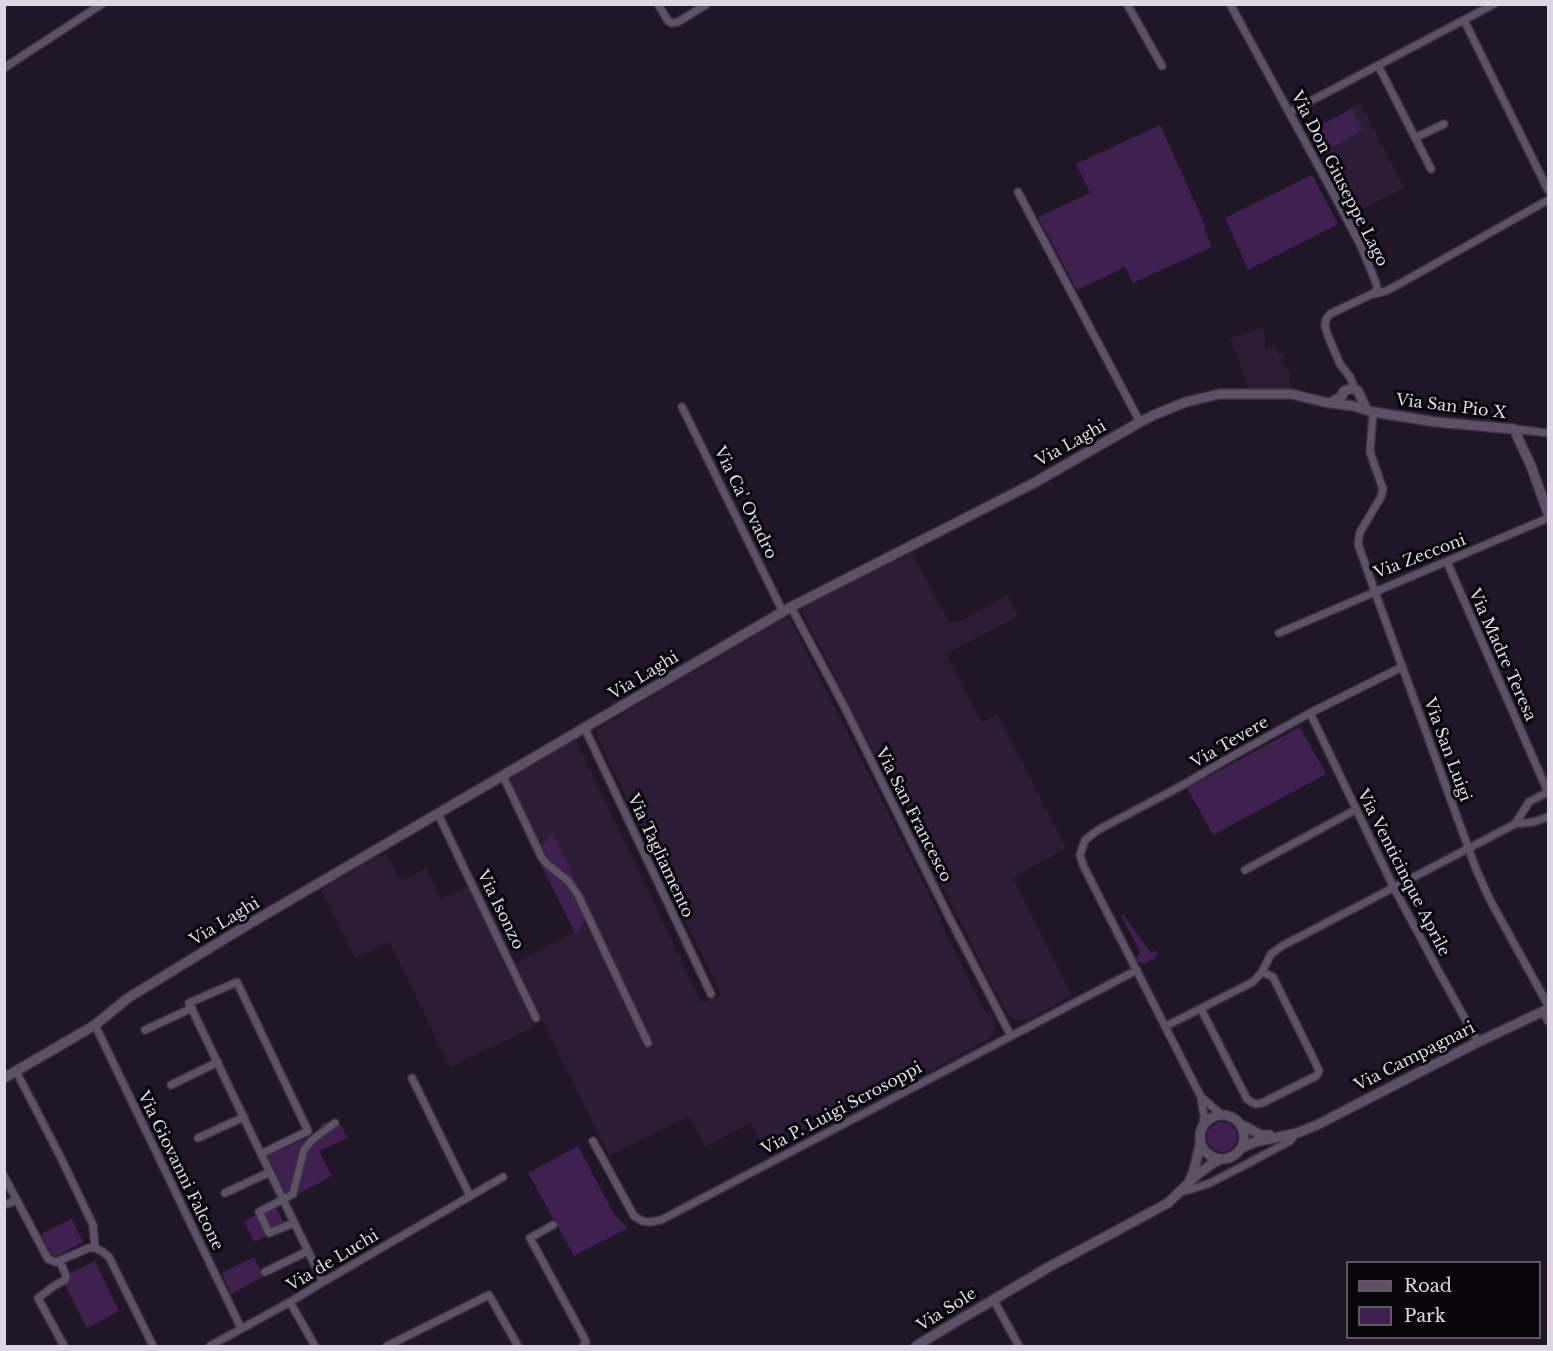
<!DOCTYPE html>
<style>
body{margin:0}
#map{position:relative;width:1553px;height:1351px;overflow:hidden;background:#211528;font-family:"Libre Baskerville",serif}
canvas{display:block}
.frame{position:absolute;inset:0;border:6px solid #ded6e3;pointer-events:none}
.legend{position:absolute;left:1346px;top:1261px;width:195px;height:78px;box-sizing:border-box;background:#08040b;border:2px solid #5e5861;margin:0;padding:8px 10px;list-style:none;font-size:18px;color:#ded6e3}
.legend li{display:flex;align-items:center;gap:12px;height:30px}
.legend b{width:30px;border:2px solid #5e5861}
</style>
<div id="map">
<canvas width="1553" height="1351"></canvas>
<div class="frame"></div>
<ul class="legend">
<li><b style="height:8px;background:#5e5067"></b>Road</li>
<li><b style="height:16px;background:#3e214e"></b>Park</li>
</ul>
</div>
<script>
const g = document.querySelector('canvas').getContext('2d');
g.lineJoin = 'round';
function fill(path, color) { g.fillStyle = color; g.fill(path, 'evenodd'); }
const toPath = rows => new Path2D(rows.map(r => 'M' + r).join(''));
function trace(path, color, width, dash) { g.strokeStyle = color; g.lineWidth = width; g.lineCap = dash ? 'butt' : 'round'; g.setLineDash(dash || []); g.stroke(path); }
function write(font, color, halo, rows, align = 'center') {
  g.font = font + ' "Libre Baskerville",serif'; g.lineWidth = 6; g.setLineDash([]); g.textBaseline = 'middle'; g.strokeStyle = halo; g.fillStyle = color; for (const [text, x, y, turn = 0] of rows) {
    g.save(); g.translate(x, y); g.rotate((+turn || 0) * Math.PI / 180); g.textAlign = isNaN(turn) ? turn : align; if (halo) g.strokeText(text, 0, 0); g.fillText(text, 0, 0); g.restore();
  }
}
fill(toPath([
 [1361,103,1404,188,1351,214,1309,131],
 [1263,327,1266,349,1277,348,1278,354,1284,353,1282,363,1287,369,1290,370,1289,390,1249,390,1230,338],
 [912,552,948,620,953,622,960,621,1008,595,1018,616,946,654,981,722,998,714,1066,848,1013,878,1072,996,1027,1020,1020,1021,1012,1018,1006,1012,803,614,803,609,805,606],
 [783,619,788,619,791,621,942,919,940,921,986,1013,991,1011,995,1023,995,1030,992,1035,986,1041,895,1089,892,1083,859,1101,861,1107,768,1155,751,1123,705,1147,689,1116,609,1156,511,957,514,962,517,962,579,930,584,922,609,967,646,1044,652,1041,552,832,540,847,514,794,510,783,511,778,572,741,576,740,702,1003,721,995,597,737,597,730,598,728],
 [387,853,400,879,405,879,426,868,441,899,469,886,530,1012,528,1015,535,1026,450,1067,389,942,355,958,321,890,377,856,380,857]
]), '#2c1c35');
fill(toPath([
 [1352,109,1363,130,1321,153,1309,131],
 [1160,125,1206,227,1204,228,1212,247,1133,283,1125,267,1077,290,1038,217,1090,193,1076,164],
 [1312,175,1338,224,1248,270,1225,218],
 [1300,727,1326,774,1213,835,1187,788],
 [552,831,579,888,572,879,548,859,540,848],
 [541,865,564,883,569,890,584,917,584,922,580,930,575,933],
 [1123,914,1151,953,1156,950,1157,953,1155,958,1143,964,1138,962,1136,959,1140,952,1121,915],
 [336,1118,348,1138,319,1151,332,1176,289,1199,265,1152,280,1147,281,1150,323,1131,320,1125],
 '1207 1137a15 15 0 1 1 30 0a15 15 0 1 1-30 0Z',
 [578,1146,614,1214,628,1228,574,1256,528,1173],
 [275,1206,286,1227,254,1242,244,1221],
 [72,1219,83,1242,53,1258,41,1234],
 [254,1257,263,1277,231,1294,222,1273],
 [95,1261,119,1311,87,1328,61,1277]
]), '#3e214e');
const street = toPath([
 [658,4,668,21,672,23,678,22,707,4],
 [1127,4,1162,66],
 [1230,4,1332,191,1361,246,1376,283,1377,290,1372,294,1330,314,1326,319,1325,326,1328,336,1340,364,1350,377,1355,389],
 [1464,20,1548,190],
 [1378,65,1431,169],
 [4,68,102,4],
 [1290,112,1494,4],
 [1415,138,1444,124],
 [1018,192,1140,422],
 [1374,294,1386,291,1401,283,1548,200],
 [682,407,783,612],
 [1373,412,1370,452,1383,489,1381,497,1360,532,1358,544,1375,592,1476,869,1490,900,1548,1005],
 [1514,429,1548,433],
 [1447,562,1548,792],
 [791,607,844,706,948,915,1011,1036],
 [1279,633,1548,518],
 [1310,713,1394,888,1439,972,1478,1042],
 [585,729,711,994],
 [503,776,542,858,547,864,568,881,578,895,648,1043],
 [438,814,536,1018],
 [1515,824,1529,802,1548,792],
 [1245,870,1355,810],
 [1201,1009,1247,1099,1251,1102,1256,1104,1262,1103,1316,1076,1319,1071,1316,1064,1273,977,1262,972],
 [1543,1012,1548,1021],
 [95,1025,241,1328],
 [1166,1026,1253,982,1262,972,1271,954,1282,946,1515,824,1533,822,1548,817],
 [145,1030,192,1008],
 [16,1071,61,1158,93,1225,95,1248],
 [412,1078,470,1196],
 [171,1085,218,1062],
 [1201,1097,1221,1114],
 [1203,1124,1204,1116,1201,1097,1083,865,1080,855,1085,840,1098,830,1181,786,1229,758,1310,713,1402,667],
 [198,1138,244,1117],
 [593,1141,634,1216,642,1221,650,1222,661,1220,1137,970],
 [261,1154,308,1131,237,982,189,1003,261,1154,323,1282],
 [4,1176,48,1259,56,1262,89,1248,95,1248],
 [1180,1192,1195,1188,1210,1183,1243,1166,1290,1141,1296,1133],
 [225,1193,270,1172],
 [4,1205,17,1200],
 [294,1223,269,1233,259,1212,293,1194,304,1150,312,1140,335,1123],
 [553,1225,530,1238,582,1334,586,1342,583,1346],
 [95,1248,103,1252,109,1257,153,1346],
 [60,1261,66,1276,65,1280,54,1286,38,1298,64,1346],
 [265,1272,308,1251],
 [993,1299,1019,1346],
 [290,1302,315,1346],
 [210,1346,290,1302,323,1282,503,1177],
 [387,1346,489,1295,518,1346]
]);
const secondary = toPath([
 [1332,402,1342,396,1344,391,1353,388,1358,391,1366,409],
 [4,1078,95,1025,128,998,249,924,791,607,1034,483,1140,422,1156,414,1186,402,1219,394,1291,394,1324,402,1353,406,1373,412,1436,422,1514,429,1531,466,1548,513],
 '1200 1137a22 22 0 1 1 44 0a22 22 0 1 1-44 0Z',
 [1240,1124,1261,1135,1270,1135],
 [1241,1148,1255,1142,1297,1133,1317,1125,1478,1042,1548,1009],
 [1190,1180,1194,1170,1200,1145],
 [916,1346,959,1320,1049,1267,1168,1203,1197,1175,1213,1163,1221,1159]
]);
trace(street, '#39313f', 10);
trace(secondary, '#39313f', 12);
trace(street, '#5e5067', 7);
trace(secondary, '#5e5067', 9);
write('16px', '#ded6e3', '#08040b', [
 ["Via Don Giuseppe Lago",1339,179,63],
 ["Via San Pio X",1451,407,7],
 ["Via Laghi",1071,444,-29],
 ["Via Ca' Ovadro",745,503,64],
 ["Via Zecconi",1420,557,-21],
 ["Via Madre Teresa",1502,655,66],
 ["Via Laghi",644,676,-31],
 ["Via Tevere",1230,743,-30],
 ["Via San Luigi",1447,750,70],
 ["Via San Francesco",913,815,63],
 ["Via Tagliamento",660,856,65],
 ["Via Venticinque Aprile",1403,873,63],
 ["Via Isonzo",500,910,64],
 ["Via Laghi",225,922,-31],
 ["Via Campagnari",1415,1057,-27],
 ["Via P. Luigi Scrosoppi",842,1109,-28],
 ["Via Giovanni Falcone",180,1171,64],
 ["Via de Luchi",333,1261,-31],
 ["Via Sole",947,1310,-32]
]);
</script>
